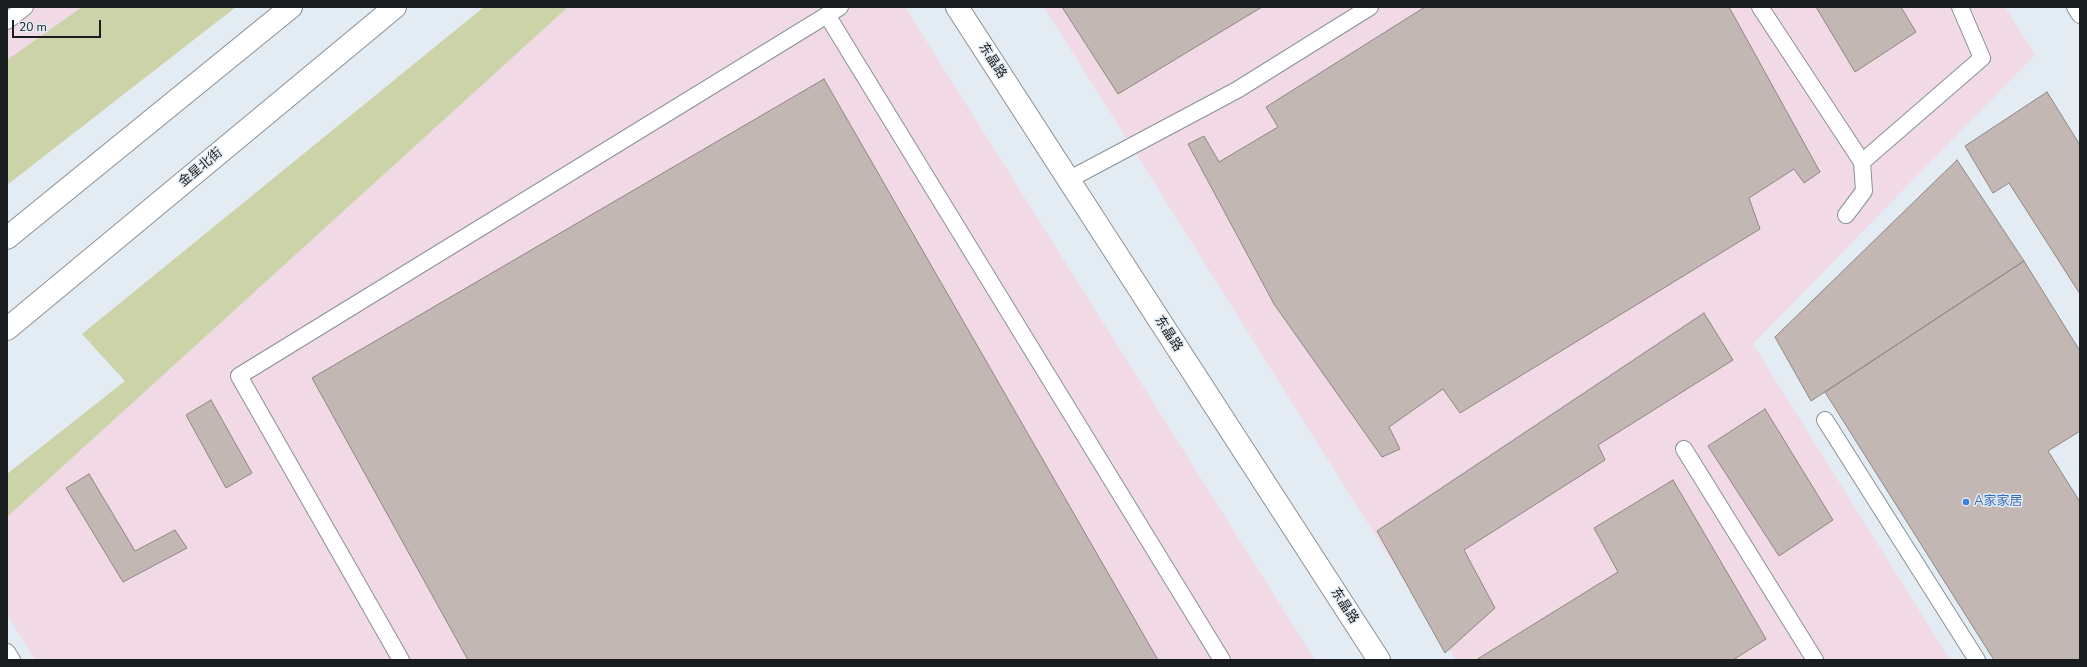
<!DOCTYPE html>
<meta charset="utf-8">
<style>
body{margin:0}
#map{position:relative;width:2087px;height:667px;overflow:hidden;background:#e3ecf3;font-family:"Nunito Sans",sans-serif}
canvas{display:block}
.frame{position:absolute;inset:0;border:8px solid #1a1d1f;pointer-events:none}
.scale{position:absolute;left:12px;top:20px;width:89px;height:18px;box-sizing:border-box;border:2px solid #1a1d1f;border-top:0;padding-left:5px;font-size:12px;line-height:14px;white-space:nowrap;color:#1a1d1f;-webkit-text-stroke:3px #e3ecf3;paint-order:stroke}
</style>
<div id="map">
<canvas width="2087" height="667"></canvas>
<div class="frame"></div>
<div class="scale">20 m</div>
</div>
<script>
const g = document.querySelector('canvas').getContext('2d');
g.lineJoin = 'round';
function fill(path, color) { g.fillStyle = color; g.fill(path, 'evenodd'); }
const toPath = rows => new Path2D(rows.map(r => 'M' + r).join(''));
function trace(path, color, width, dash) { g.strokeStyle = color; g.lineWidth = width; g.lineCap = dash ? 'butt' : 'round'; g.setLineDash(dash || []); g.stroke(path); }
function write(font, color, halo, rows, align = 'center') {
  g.font = font + ' "Nunito Sans","Noto Sans SC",sans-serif'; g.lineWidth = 3; g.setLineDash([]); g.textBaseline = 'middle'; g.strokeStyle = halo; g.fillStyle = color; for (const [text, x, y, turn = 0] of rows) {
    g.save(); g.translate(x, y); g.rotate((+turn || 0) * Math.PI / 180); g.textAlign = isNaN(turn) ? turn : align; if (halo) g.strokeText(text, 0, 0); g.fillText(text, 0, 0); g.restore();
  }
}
fill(toPath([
 [7,7,82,7,7,60],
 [568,7,905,7,1315,660,35,660,7,614,7,517],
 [1044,7,2005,7,2035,55,1753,344,1950,660,1456,660,1365,519]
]), '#f1d9e5');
fill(toPath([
 [82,7,236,7,7,185,7,60],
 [484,7,568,7,7,517,7,474,125,381,82,334]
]), '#ccd3a8');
const building = toPath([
 [1062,7,1262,7,1118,94,1062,7],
 [1425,7,1729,7,1820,172,1804,183,1794,169,1749,198,1760,229,1460,413,1443,389,1389,427,1400,449,1382,457,1274,304,1188,144,1204,136,1219,162,1278,127,1266,107,1425,7],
 [1816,7,1901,7,1916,32,1855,72,1816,7],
 [824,79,1158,660,468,660,312,378,824,79],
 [2047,92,2080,145,2080,294,2009,183,1993,193,1965,146,2047,92],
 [1957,160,2024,261,1811,401,1775,337,1957,160],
 [2024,261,2080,351,2080,431,2048,451,2080,502,2080,660,1994,660,1825,392,2024,261],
 [1704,313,1733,360,1598,445,1605,460,1464,550,1495,608,1445,653,1377,531,1704,313],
 [211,400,252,473,226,488,186,415,211,400],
 [1765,409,1833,520,1779,556,1708,446,1765,409],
 [89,474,135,551,175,530,187,548,123,582,66,488,89,474],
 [1673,480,1766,639,1733,660,1476,660,1618,572,1594,528,1673,480]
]);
fill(building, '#c2b7b2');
trace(building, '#908682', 1);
const lane = toPath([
 [1760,7,1862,162,1864,191,1846,215],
 [2075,7,2080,15],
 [827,15,1222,660],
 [7,21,25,7],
 [1862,162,1982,58,1960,7],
 [1068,180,1237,90,1370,7],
 [1825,420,1977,660],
 [1684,449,1815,660],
 [7,652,12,660],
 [401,660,239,376,840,7]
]);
const street = toPath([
 [957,7,1379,660]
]);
const secondary = toPath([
 [7,238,291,7],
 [7,329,395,7]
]);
trace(lane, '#889197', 18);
trace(street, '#889197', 24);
trace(secondary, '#889197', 24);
trace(lane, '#fff', 16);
trace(street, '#fff', 22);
trace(secondary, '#fff', 22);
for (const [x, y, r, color] of [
 [1966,502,4,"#3f7fe0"]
]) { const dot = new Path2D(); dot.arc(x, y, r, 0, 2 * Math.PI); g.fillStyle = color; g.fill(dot); trace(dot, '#e3ecf3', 1.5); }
write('13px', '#1a1d1f', '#e3ecf3', [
 ["东晶路",992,61,57],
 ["金星北街",201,168,-40],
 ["东晶路",1168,334,57],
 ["东晶路",1344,606,57]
]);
write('13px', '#366cbe', '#e3ecf3', [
 ["A家家居",1974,502]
], 'left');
</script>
